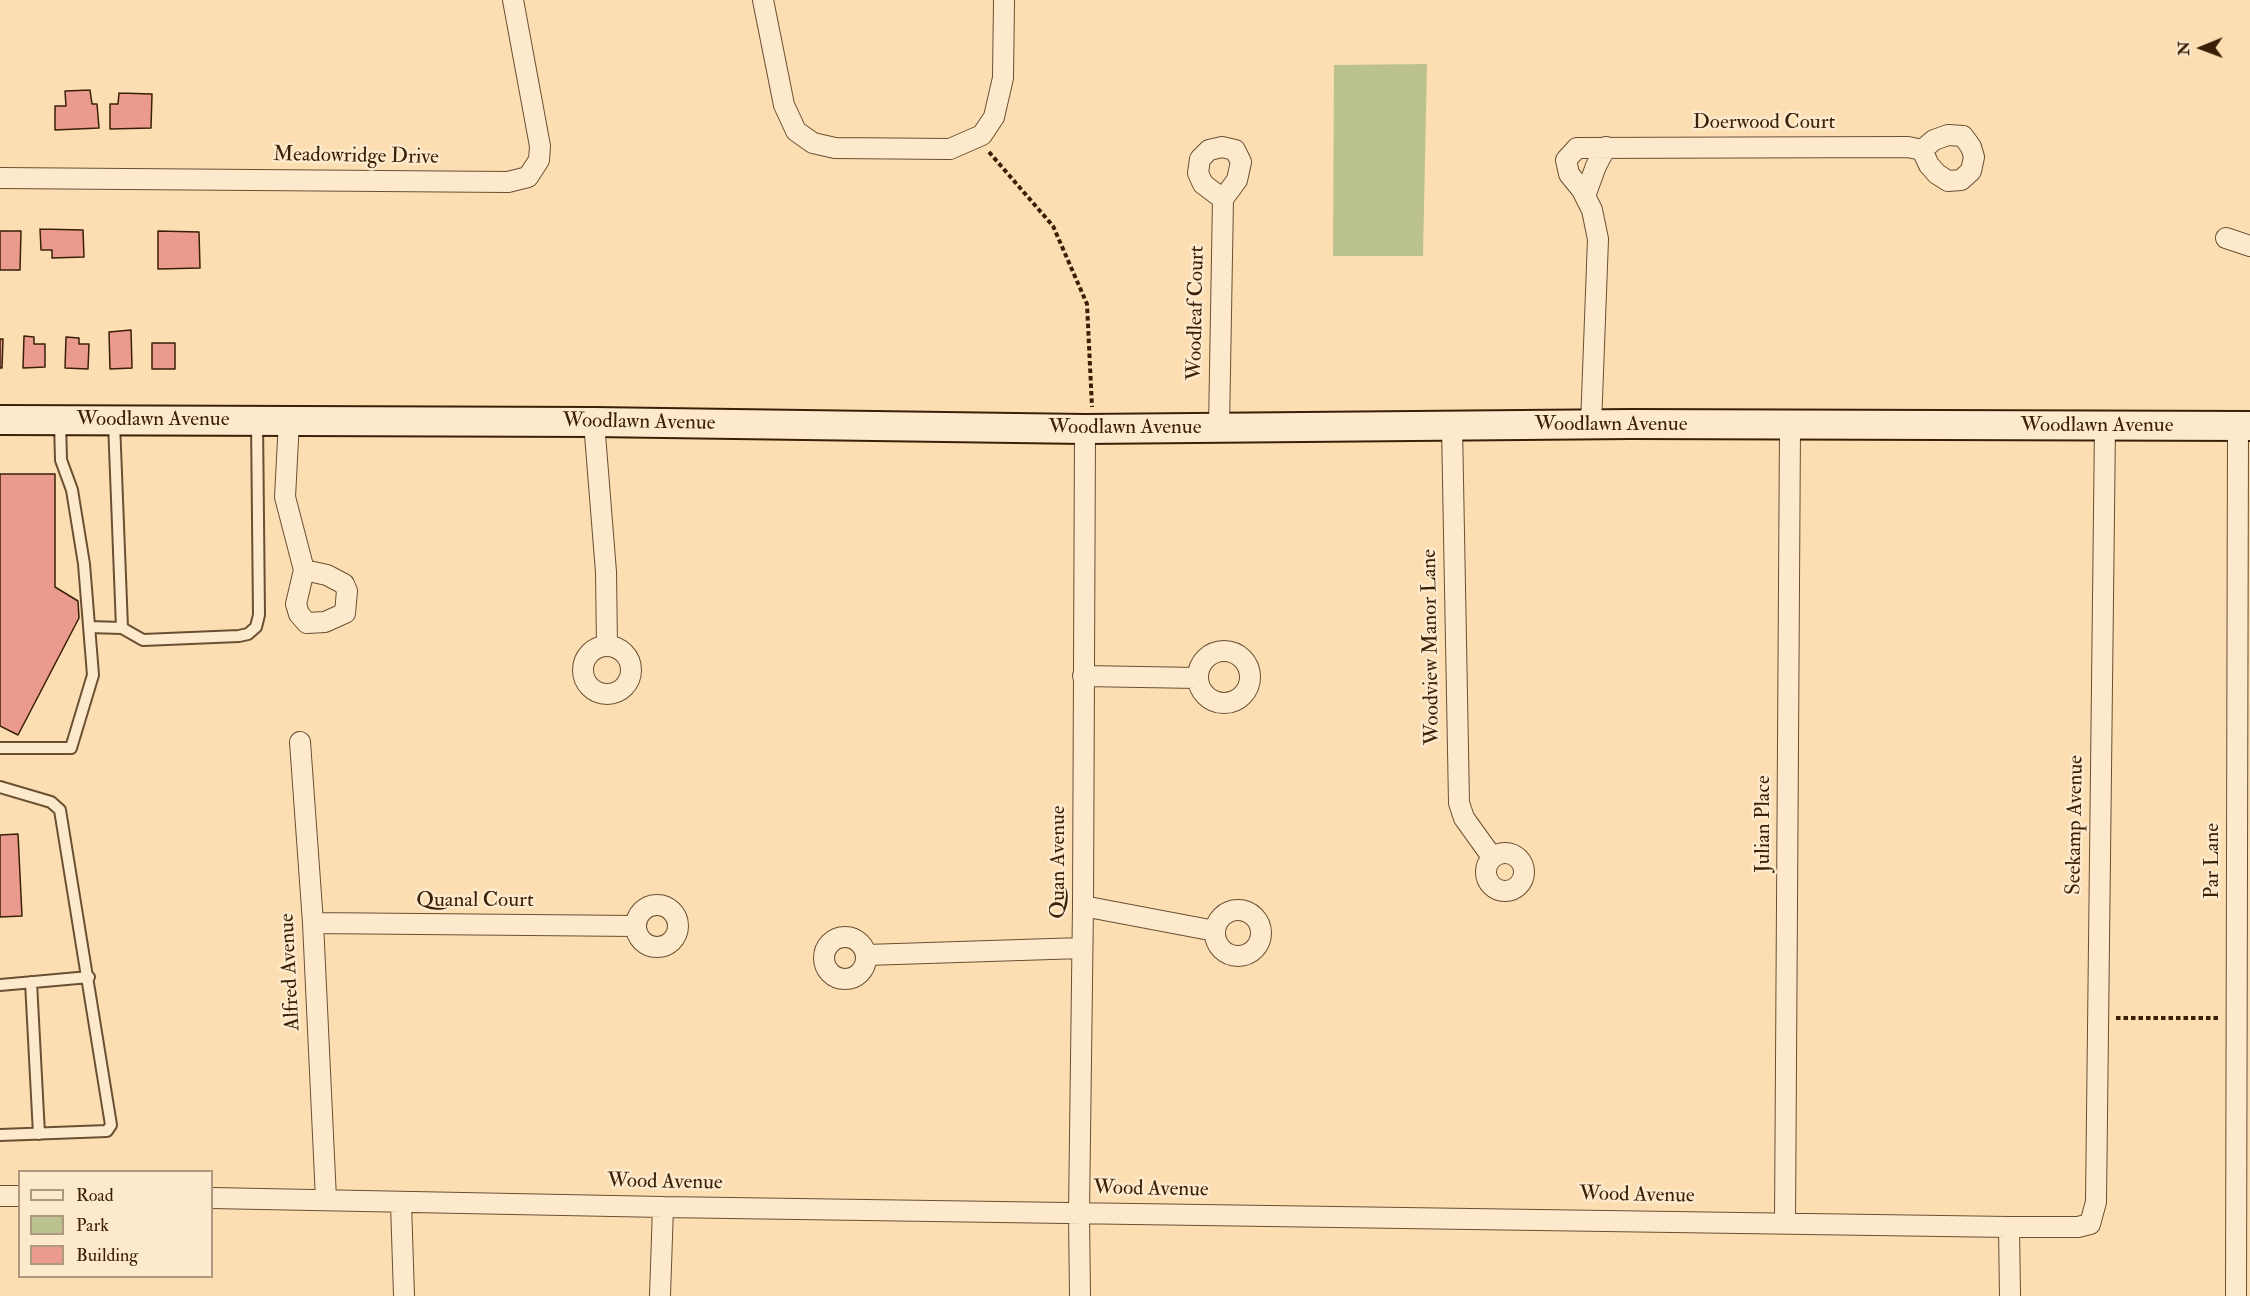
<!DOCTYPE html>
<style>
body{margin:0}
#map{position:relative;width:2250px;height:1296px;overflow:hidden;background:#fcdeb2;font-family:"IM FELL Double Pica",serif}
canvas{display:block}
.legend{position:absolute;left:18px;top:1170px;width:195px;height:108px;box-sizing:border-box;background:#fdeacd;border:2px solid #af997e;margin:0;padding:8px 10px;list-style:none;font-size:18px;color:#392007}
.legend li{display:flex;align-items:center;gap:12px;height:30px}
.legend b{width:30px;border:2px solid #af997e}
.north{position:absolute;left:2172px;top:18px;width:60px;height:60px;-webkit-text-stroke:4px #fdeacd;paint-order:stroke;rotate:269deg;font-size:16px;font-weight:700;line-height:24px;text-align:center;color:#392007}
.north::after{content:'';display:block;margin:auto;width:21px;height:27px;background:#392007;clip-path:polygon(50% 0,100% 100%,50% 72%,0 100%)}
</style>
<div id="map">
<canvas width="2250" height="1296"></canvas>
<ul class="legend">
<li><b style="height:8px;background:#fdeacd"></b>Road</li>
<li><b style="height:16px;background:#bbc28f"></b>Park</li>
<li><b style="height:16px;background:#eb9a8e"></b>Building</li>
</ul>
<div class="north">N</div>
</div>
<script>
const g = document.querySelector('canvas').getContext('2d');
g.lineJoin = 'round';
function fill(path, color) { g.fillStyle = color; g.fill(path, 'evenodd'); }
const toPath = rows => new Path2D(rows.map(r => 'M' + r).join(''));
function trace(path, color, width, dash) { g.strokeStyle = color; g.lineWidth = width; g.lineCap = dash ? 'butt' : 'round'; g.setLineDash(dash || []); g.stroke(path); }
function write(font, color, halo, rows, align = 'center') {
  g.font = font + ' "IM FELL Double Pica",serif'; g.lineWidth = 5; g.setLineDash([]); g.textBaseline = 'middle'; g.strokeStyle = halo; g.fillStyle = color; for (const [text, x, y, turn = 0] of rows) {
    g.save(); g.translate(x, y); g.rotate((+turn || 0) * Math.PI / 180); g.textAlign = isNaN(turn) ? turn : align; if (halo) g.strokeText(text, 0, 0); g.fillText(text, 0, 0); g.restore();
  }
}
fill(toPath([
 [1427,64,1423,256,1333,256,1334,65]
]), '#bbc28f');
const building = toPath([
 [90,90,92,104,97,104,99,128,55,130,55,106,66,106,65,91,90,90],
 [119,93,152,94,151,128,110,129,110,104,118,104,119,93],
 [40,229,83,230,84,257,52,258,52,250,41,250,40,229],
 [0,231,21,231,20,270,0,270,0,231],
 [158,231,199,232,200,268,158,269,158,231],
 [131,330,132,368,110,369,109,332,131,330],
 [24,336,34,337,34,344,45,344,45,367,23,368,24,336],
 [66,337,79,338,79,344,89,344,88,369,65,368,66,337],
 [0,339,3,339,2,368,0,368,0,339],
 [152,343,175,343,175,369,152,369,152,343],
 [0,474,55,474,55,587,78,601,79,618,18,735,0,726,0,474],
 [18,834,22,916,0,917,0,835,18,834]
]);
fill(building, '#eb9a8e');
trace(building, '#392007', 1.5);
const lane = toPath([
 [114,422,122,628],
 [89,627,122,628,143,640,239,636,248,634,256,627,259,615,257,421],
 [0,748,71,748,93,675,84,564,72,490,61,460,60,421],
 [0,787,51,802,60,810,111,1125,107,1131,0,1135],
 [31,982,39,1134],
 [0,985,89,977]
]);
const street = toPath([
 [763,0,784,105,796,131,813,143,835,148,950,149,982,135,994,117,1003,78,1004,0],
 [0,178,508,182,528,177,539,160,540,146,513,0],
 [1585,196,1596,166,1606,147],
 [2226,238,2250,246],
 [289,421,285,497,304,570,296,604,299,614,307,623,325,622,345,613,347,591,344,584,327,575,304,570],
 [594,422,606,572,607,646],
 [1591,425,1598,239,1592,210,1582,190,1569,174,1566,160,1577,148,1908,147,1922,150,1929,165,1937,174,1948,181,1961,180,1971,171,1974,157,1971,147,1963,136,1948,135,1934,140,1922,150],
 [1452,426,1459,803,1464,818,1492,857],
 [1219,428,1223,199,1203,184,1198,173,1200,159,1209,150,1222,147,1235,150,1241,162,1237,180,1223,199],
 '583 670a24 24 0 1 1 48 0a24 24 0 1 1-48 0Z',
 '1198 677a26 26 0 1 1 52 0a26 26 0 1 1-52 0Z',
 [1083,676,1198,678],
 [300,742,313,923,326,1199],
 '1486 872a19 19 0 1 1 38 0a19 19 0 1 1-38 0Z',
 '636 926a21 21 0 1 1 42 0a21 21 0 1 1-42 0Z',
 [1083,906,1215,931],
 '1215 933a23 23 0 1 1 46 0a23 23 0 1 1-46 0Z',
 [313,923,636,926],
 '824 958a21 21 0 1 1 42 0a21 21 0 1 1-42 0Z',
 [866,955,1082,948],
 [0,1196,20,1196],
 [212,1198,663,1207,2009,1227,2078,1227,2090,1224,2096,1202,2105,426],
 [401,1203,404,1296],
 [1785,1222,1790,425],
 [2009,1227,2010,1296],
 [660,1296,663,1207],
 [1080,1296,1079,1213,1083,906,1085,429],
 [2236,1296,2238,426]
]);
const secondary = toPath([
 [0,420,594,422,1085,429,1631,424,2250,426]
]);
trace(lane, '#6a5032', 14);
trace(street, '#6a5032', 22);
trace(secondary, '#392007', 32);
trace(toPath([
 [989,152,1053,226,1087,304,1092,407],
 [2116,1018,2219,1018]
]), '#392007', 4, [4.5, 3]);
trace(lane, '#fdeacd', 10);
trace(street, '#fdeacd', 20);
trace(secondary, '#fdeacd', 28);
write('21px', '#392007', '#fdeacd', [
 ["Doerwood Court",1764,123],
 ["Meadowridge Drive",356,157,1],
 ["Woodleaf Court",1197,313,-89],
 ["Woodlawn Avenue",153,420],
 ["Woodlawn Avenue",639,423,1],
 ["Woodlawn Avenue",1611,425],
 ["Woodlawn Avenue",2097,426],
 ["Woodlawn Avenue",1125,428],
 ["Woodview Manor Lane",1432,647,-91],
 ["Julian Place",1764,824,-90],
 ["Seekamp Avenue",2076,825,-89],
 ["Par Lane",2213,861,-90],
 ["Quan Avenue",1059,862,-90],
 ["Quanal Court",475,901],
 ["Alfred Avenue",291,972,-93],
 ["Wood Avenue",665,1183,1],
 ["Wood Avenue",1151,1190,1],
 ["Wood Avenue",1637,1196,1]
]);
</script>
